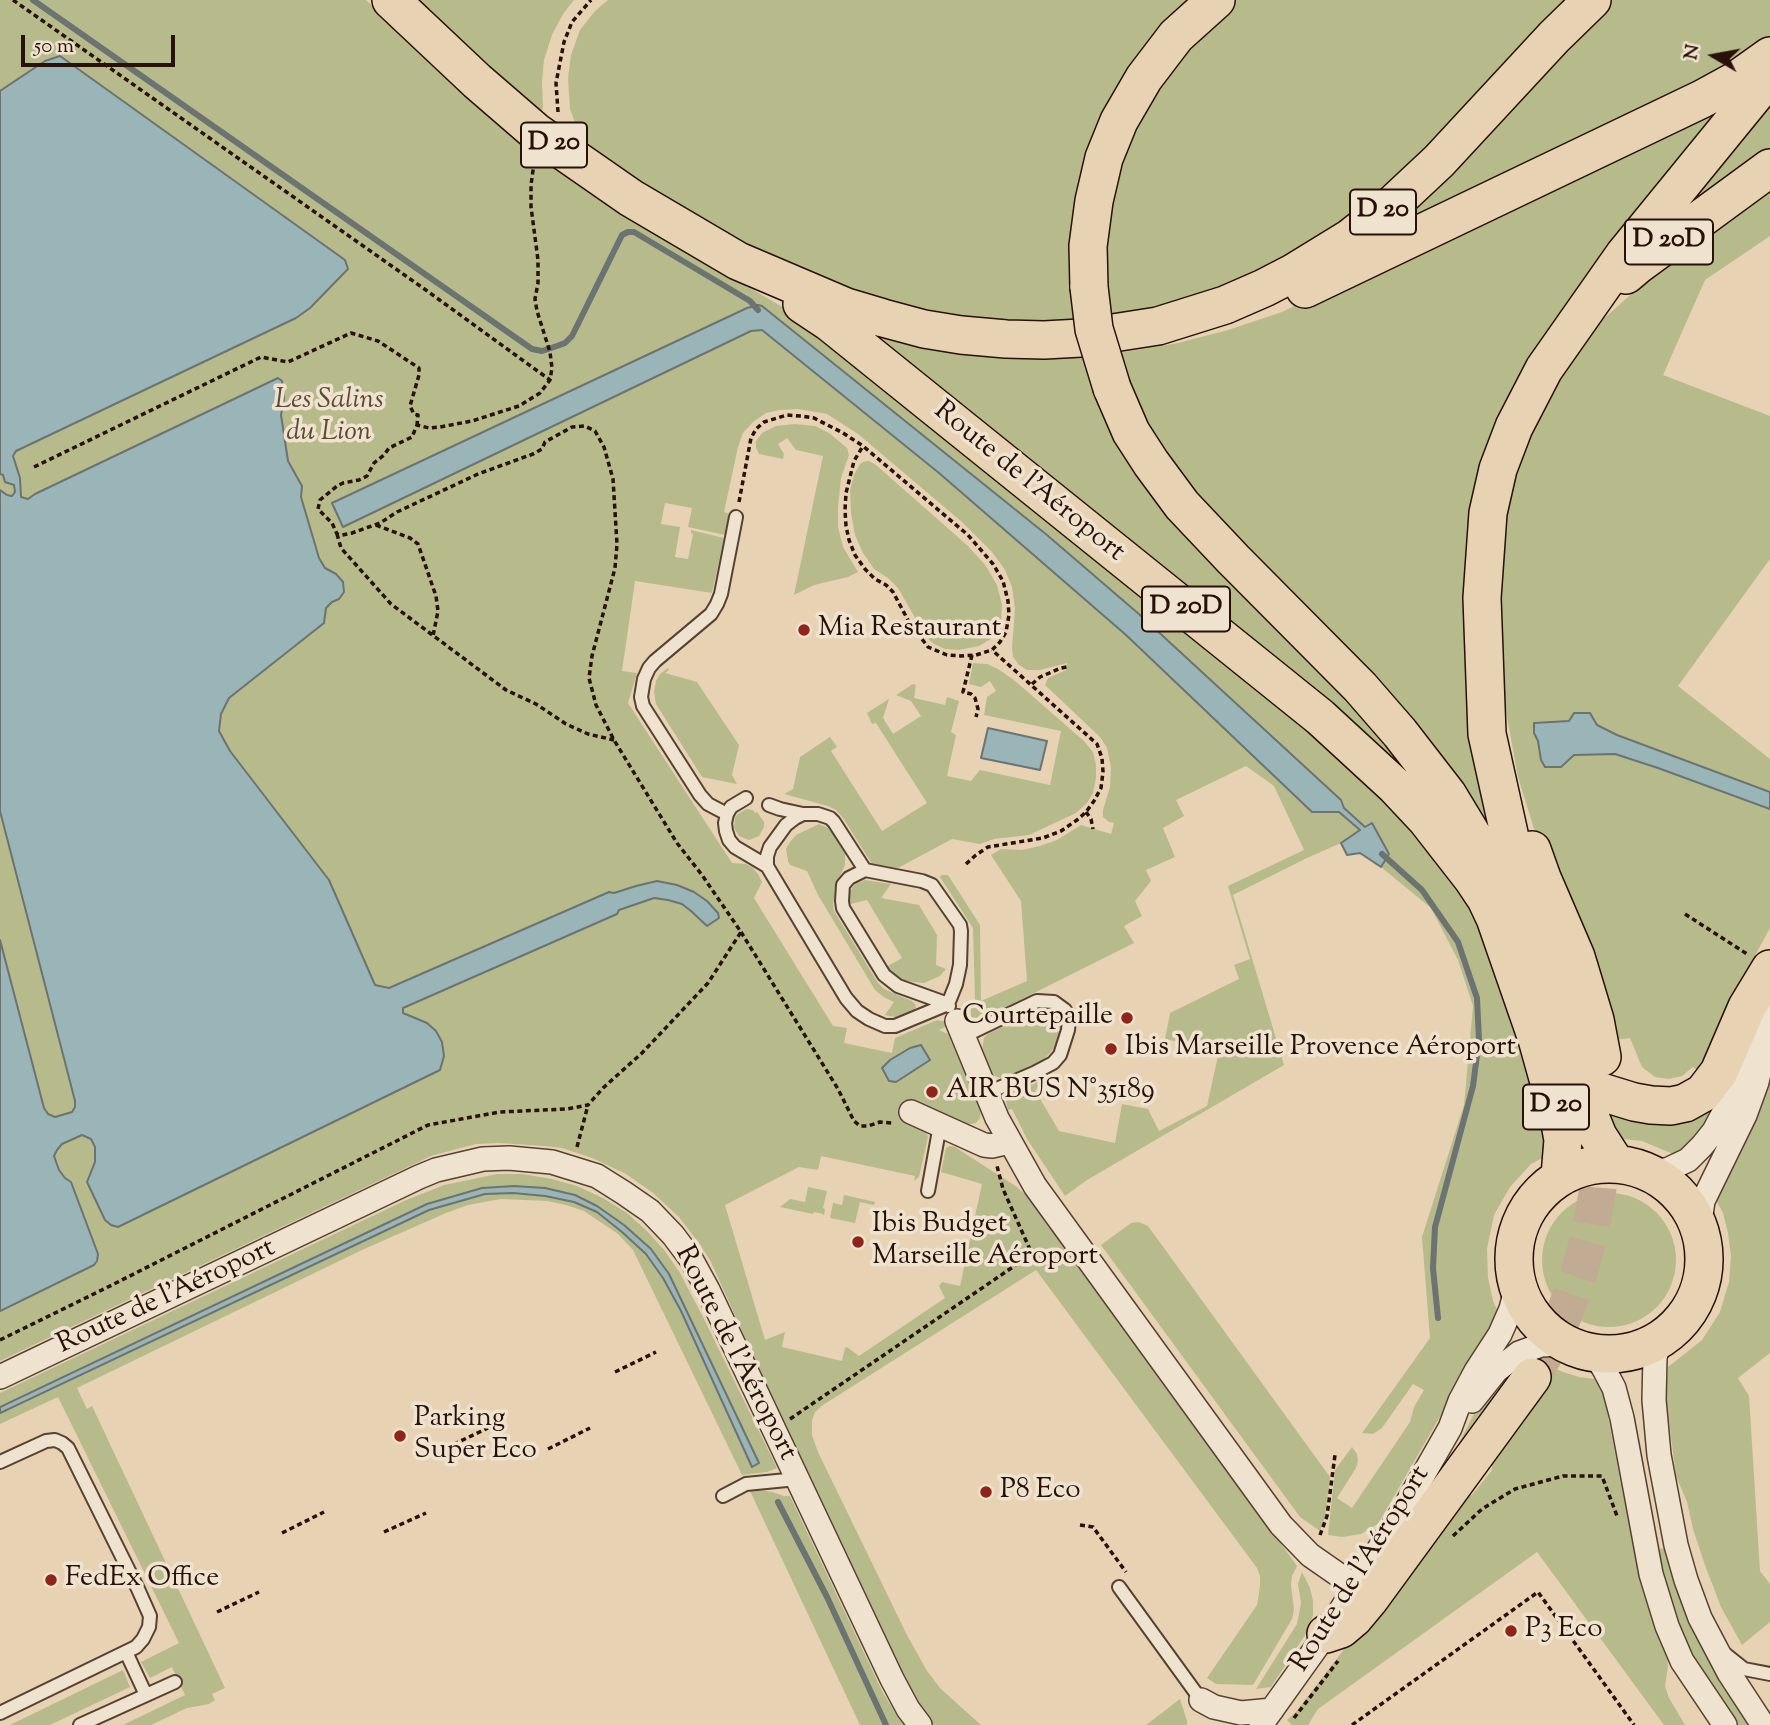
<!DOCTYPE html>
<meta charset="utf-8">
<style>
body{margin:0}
#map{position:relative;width:1770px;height:1725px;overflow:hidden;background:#e7d2b4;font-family:"Sorts Mill Goudy",serif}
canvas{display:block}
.north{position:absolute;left:1679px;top:21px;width:70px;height:70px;-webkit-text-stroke:5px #efe2ce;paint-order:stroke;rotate:280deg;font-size:19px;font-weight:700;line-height:28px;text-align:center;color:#271108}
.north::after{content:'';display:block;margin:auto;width:24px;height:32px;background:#271108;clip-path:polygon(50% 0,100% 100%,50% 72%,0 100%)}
.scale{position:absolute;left:21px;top:35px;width:154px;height:32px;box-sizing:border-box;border:4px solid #271108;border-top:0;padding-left:9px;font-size:21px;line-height:24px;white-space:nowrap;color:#271108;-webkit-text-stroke:5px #efe2ce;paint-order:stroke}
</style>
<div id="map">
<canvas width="1770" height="1725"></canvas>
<div class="north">N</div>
<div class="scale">50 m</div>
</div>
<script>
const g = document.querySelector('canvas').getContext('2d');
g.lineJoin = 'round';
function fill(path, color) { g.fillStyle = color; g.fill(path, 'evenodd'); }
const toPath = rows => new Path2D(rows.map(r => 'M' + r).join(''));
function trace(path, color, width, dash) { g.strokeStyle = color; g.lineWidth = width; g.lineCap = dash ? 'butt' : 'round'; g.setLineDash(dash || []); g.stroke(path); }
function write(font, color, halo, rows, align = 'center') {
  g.font = font + ' "Sorts Mill Goudy",serif'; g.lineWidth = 7; g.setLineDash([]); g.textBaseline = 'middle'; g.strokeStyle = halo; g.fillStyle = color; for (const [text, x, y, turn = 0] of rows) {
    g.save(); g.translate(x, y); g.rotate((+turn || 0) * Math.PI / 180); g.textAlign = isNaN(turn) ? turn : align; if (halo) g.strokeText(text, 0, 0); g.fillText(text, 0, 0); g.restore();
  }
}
fill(toPath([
 [0,0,366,0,494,119,564,175,648,228,813,325,1351,763,1451,870,1495,945,1550,1154,1531,1164,1510,1187,1494,1215,1487,1249,1488,1278,1493,1301,1500,1317,1464,1375,1378,1524,1361,1534,1342,1537,1328,1535,1335,1470,1352,1447,1357,1454,1358,1461,1356,1468,1337,1498,1352,1508,1410,1422,1414,1407,1424,1390,1413,1384,1382,1428,1373,1434,1362,1433,1430,1338,1422,1237,1464,1105,1473,1006,1458,960,1431,908,1381,867,1389,854,1372,823,1365,828,1344,808,1341,800,1140,615,1047,535,762,306,758,305,751,331,762,330,939,473,1126,635,1311,812,1339,812,1360,831,1341,843,1307,858,1233,895,1284,1065,1087,1180,1065,1196,1027,1139,1012,1109,1008,1110,1006,1102,1008,1096,1012,1091,1029,1081,1032,1085,1046,1077,1048,1084,1035,1090,1059,1131,1115,1143,1122,1104,1148,1109,1159,1131,1207,1106,1219,1051,1165,1039,1170,1013,1239,979,1234,965,1250,959,1228,886,1304,850,1274,786,1246,766,1176,800,1184,816,1163,828,1175,857,1146,870,1151,881,1135,901,1142,916,1124,926,1134,943,982,1019,971,1017,971,1007,975,1000,973,928,940,877,941,875,948,875,980,925,981,1001,1027,981,1021,901,991,855,1001,849,1022,850,1040,846,1057,840,1081,825,1111,834,1114,823,1109,822,1103,817,1103,810,1110,787,1111,767,1107,748,1100,737,1045,685,1048,678,1066,670,1067,663,1040,670,1027,670,1019,665,1013,657,1012,648,1015,609,1012,587,1005,570,992,552,962,522,858,434,827,414,798,409,780,410,766,413,753,422,743,433,738,447,724,512,730,514,725,535,688,527,692,508,665,503,661,524,680,527,675,557,688,559,693,534,691,533,691,530,724,538,712,593,635,581,622,671,637,673,628,703,732,863,746,864,752,867,758,874,762,882,754,898,833,1026,847,1028,844,1043,892,1053,895,1038,937,1020,947,1022,949,1025,939,1030,948,1034,981,1111,980,1118,976,1123,966,1125,914,1101,905,1121,925,1129,928,1137,919,1177,914,1181,915,1176,821,1156,818,1170,799,1167,725,1205,765,1340,785,1332,782,1347,842,1361,845,1348,847,1347,859,1356,945,1298,939,1286,942,1282,960,1286,982,1184,941,1172,946,1148,950,1146,955,1147,1017,1187,1033,1202,1297,1566,1292,1576,1291,1585,1294,1610,1292,1619,1253,1685,1216,1684,1207,1678,1257,1605,1260,1586,1260,1576,1257,1568,1036,1270,823,1405,815,1412,812,1421,812,1435,818,1452,907,1635,927,1671,941,1689,981,1725,934,1725,923,1712,903,1677,782,1420,711,1262,701,1246,679,1217,653,1193,626,1174,592,1158,562,1148,544,1146,499,1143,476,1144,431,1156,0,1361],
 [414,0,574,0,563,14,552,35,544,60,542,82,543,108,541,113,538,113],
 [608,0,1187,0,1165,20,1136,56,1116,92,1076,324,975,322,851,294,703,225,592,153,578,131,570,109,568,78,571,55,580,30,595,11],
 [1232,0,1571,0,1372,204,1274,267,1183,304,1110,320,1106,299,1104,228,1123,150,1163,74],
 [1613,0,1770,0,1770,46,1377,238,1595,16],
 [1741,89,1488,455,1513,899,1199,505,1141,418,1118,353,1178,343,1228,330,1282,312],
 [1770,94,1770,150,1692,205,1688,200],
 [1770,191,1770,236,1705,280,1663,375,1770,416,1770,559,1678,686,1770,759,1770,792,1617,735,1597,725,1569,721,1534,724,1534,733,1538,741,1541,760,1561,767,1574,755,1615,754,1658,768,1770,809,1770,928,1758,950,1724,1023,1706,1076,1693,1067,1682,1076,1669,1079,1655,1077,1642,1067,1630,1038,1615,1040,1557,884,1559,869,1547,838,1534,829,1518,777,1505,706,1498,618,1502,538,1513,474,1536,416,1564,368,1598,324,1638,288],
 [873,333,1082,351,1439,807,877,346],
 [795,424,815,426,829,433,847,448,849,455,841,478,838,507,838,527,843,547,858,572,848,577,814,585,794,595,823,456,796,450,787,438,778,444,784,454,783,459,759,454,756,448,756,441,762,433,776,426],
 [869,461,876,465,968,546,986,566,997,585,1002,605,1001,623,994,637,979,646,959,650,945,649,934,644,926,637,898,588,888,578,874,569,863,553,855,535,851,513,850,490,854,475,860,464,863,462],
 [973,663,987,664,998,669,1014,680,1084,741,1093,752,1096,765,1096,778,1093,793,1087,803,1076,813,1029,835,994,839,980,844,952,839,898,868,872,864,843,818,836,810,828,806,784,794,793,789,800,757,830,737,837,747,831,751,882,831,927,803,876,723,872,724,867,713,889,699,883,718,893,734,921,716,911,701,896,695,913,684,916,685,914,698,945,705,947,697,959,701,951,732,956,735,947,776,971,781,980,770,1050,785,1061,731,984,715,987,697,996,691,990,681,981,687,969,684],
 [668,668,669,670,665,673,697,682,739,745,732,775,737,784,702,777,656,704,654,692,656,681,660,674],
 [746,809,753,810,755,813,757,812,764,822,764,827,759,836,749,840,739,836,734,828,735,817,738,814],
 [819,824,828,828,842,845,845,854,845,865,838,881,833,903,834,911,878,983,884,989,912,1001,915,1004,916,1007,913,1011,905,1015,895,1017,885,1015,894,1002,885,998,875,990,818,895,807,871,790,865,788,861,786,849,790,842,796,835],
 [865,880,891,884,881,898,919,905,937,935,936,965,946,969,940,976,924,983,914,982,901,980,892,974,886,967,902,958,867,900,850,904,850,892,854,885],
 [1044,1009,1051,1010,1058,1016,1062,1023,1058,1042,1050,1053,1042,1061,1011,1077,1001,1078,995,1076,991,1071,982,1050,984,1038,988,1034,1037,1010],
 [1770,1060,1770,1353,1738,1378,1749,1396,1760,1571,1770,1584,1770,1622,1742,1645,1721,1607,1706,1568,1693,1529,1687,1502,1676,1476,1666,1397,1668,1367,1702,1340,1720,1312,1729,1282,1731,1256,1728,1233,1723,1213,1714,1196],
 [1721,1090,1704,1124,1693,1139,1684,1148,1673,1154,1642,1141,1614,1138,1597,1105],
 [497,1174,522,1174,552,1179,577,1186,603,1198,627,1213,647,1231,665,1251,680,1273,704,1319,777,1468,767,1472,742,1475,633,1250,618,1234,584,1211,566,1205,547,1201,501,1199,468,1205,446,1213,362,1250,77,1388,87,1409,92,1406,225,1688,212,1694,215,1700,209,1704,187,1708,151,1725,123,1725,185,1695,172,1667,150,1678,141,1662,179,1643,58,1397,0,1424,0,1393,404,1201,444,1185],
 [808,1187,827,1191,823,1208,825,1209,824,1216,823,1214,814,1212,813,1214,780,1207,790,1199,805,1202],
 '1542 1260a67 67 0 1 1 134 0a67 67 0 1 1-134 0Z',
 [844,1195,875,1202,874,1205,860,1202,855,1223,830,1218,833,1203,842,1205],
 [1139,1222,1148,1226,1330,1477,1325,1517,1320,1531,1300,1517,1101,1245,1131,1223],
 [1536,1357,1549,1366,1563,1372,1579,1377,1595,1379,1604,1396,1634,1552,1648,1606,1667,1654,1668,1666,1665,1686,1669,1698,1685,1725,1664,1725,1537,1552,1318,1709,1308,1725,1292,1725,1287,1720,1296,1712,1461,1496,1472,1495,1492,1470,1492,1459,1549,1386,1523,1370,1466,1451,1459,1443,1474,1414,1488,1394,1506,1374],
 [760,1490,772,1492,784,1496,790,1496,883,1693,903,1725,860,1725,750,1491],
 [1666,1548,1702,1647,1728,1693,1749,1725,1734,1725,1716,1699,1690,1649,1675,1619,1663,1582,1657,1550],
 [1302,1572,1310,1588,1313,1601,1313,1615,1309,1629,1271,1687,1256,1689,1297,1624,1301,1603,1298,1584],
 [123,1670,130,1687,50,1725,10,1725],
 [1180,1699,1187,1721,1187,1725,1146,1725]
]), '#b7bb8c');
const water = toPath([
 [60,56,345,260,348,269,310,308,296,318,16,451,13,456,20,478,21,497,28,499,35,494,278,378,282,381,284,399,281,415,288,461,302,486,301,497,319,558,325,568,336,574,343,582,344,592,339,599,332,602,326,608,324,623,229,698,221,714,219,731,230,751,329,880,375,985,389,988,609,892,614,893,636,886,657,881,677,885,694,892,707,901,718,913,719,918,707,926,691,911,682,904,668,900,654,898,619,910,617,914,403,1008,403,1013,427,1023,436,1031,442,1042,444,1056,440,1070,118,1227,111,1225,105,1220,87,1182,95,1162,95,1147,91,1139,82,1135,62,1144,57,1150,54,1156,59,1170,65,1178,71,1182,98,1254,97,1261,94,1265,0,1311,0,940,44,1108,48,1114,55,1117,72,1112,75,1107,75,1101,0,811,0,490,7,495,12,496,15,492,14,485,5,482,3,475,0,474,0,91,45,61,60,56],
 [758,305,762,306,1047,535,1140,615,1341,800,1344,808,1365,827,1372,823,1389,854,1381,867,1360,853,1347,855,1341,843,1360,830,1339,812,1312,812,1126,635,939,473,762,330,751,331,343,527,332,503,747,308,758,305],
 [1574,713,1590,713,1597,725,1617,735,1770,792,1770,809,1658,768,1615,754,1574,755,1561,767,1545,767,1541,760,1538,741,1534,733,1534,723,1569,721,1574,713],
 [988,728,1047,741,1040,770,981,758,988,728],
 [921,1045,930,1060,896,1082,889,1081,882,1068,890,1060,910,1048,921,1045],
 [514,1186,545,1188,575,1195,597,1206,624,1225,651,1249,669,1274,759,1463,752,1467,681,1311,663,1278,646,1254,622,1232,597,1212,574,1202,545,1196,513,1193,485,1194,429,1210,0,1413,0,1407,427,1204,482,1188,514,1186]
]);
fill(water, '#9ab5b7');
trace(water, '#6c7371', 2);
trace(toPath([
 [33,0,532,349,542,351,557,346,565,343,572,336,622,235,628,232,634,232,750,301,758,310],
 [1382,854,1422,890,1458,942,1477,998,1479,1040,1473,1086,1435,1227,1433,1268,1438,1318],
 [778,1502,827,1597,886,1725]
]), '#6c7371', 6);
trace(toPath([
 [1532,1377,1548,1348,1563,1317,1578,1276,1590,1234,1598,1188,1603,1125]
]), '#c1ab92', 37, [37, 18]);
const service = toPath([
 [746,798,731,807,727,814,725,823,726,831,729,840,735,847,767,866,846,998,857,1011,869,1019,885,1026,895,1026,948,1004,956,984,960,965,961,931,960,925,932,885,922,881,865,870,834,822,830,818,818,814,803,814,795,818,786,825,770,847,767,856,767,866],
 [769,805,780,809,803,814],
 [727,814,708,804,700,795,643,706,641,697,644,679,649,668,655,661,711,614,717,604,721,594,736,517],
 [865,870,849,878,843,885,842,901,843,908,884,975,898,986,948,1004,949,1006],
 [964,1036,1037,1001,1054,1002,1065,1010,1069,1019,1068,1030,1060,1055,1053,1063,1034,1073,987,1093],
 [928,1191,940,1125],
 [0,1462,46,1441,55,1440,62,1443,68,1448,138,1589,150,1616,149,1627,143,1639,136,1647,0,1713],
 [723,1496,746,1484,797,1479],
 [1119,1587,1201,1700],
 [126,1652,146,1695],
 [1724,1653,1744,1669,1770,1674],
 [80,1725,175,1682]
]);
const minor = toPath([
 [957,1021,997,1118,1035,1186,1281,1525,1310,1555,1356,1587],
 [911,1112,984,1145,992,1146,1009,1142],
 [1653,1173,1669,1169,1688,1160,1702,1146,1714,1131,1732,1097,1756,1024],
 [1699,1228,1703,1201,1745,1115,1757,1082,1767,1037,1770,1012],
 [1661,1339,1655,1357,1654,1400,1659,1455,1676,1545,1686,1580,1700,1618,1729,1673,1763,1725],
 [1595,1354,1605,1371,1614,1388,1622,1418,1651,1574,1667,1626,1682,1661,1725,1725],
 [0,1377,419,1177,436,1170,483,1159,509,1158,552,1162,597,1176,624,1193,650,1211,673,1235,691,1259,708,1290,892,1679,908,1709,920,1725],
 [1472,1401,1496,1371,1519,1353,1541,1345,1565,1344],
 [1201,1700,1214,1707,1241,1713,1272,1710],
 [1261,1725,1326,1634,1405,1507,1450,1428,1460,1401,1476,1371,1500,1334,1511,1309,1517,1285]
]);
const primary = toPath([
 [391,0,477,81,536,132,631,198,738,261,846,307,883,318,924,329,961,335,1006,339,1044,340,1081,338,1158,326,1225,305,1264,288,1293,273,1350,238,1392,205,1439,161,1554,37,1592,0],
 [1626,275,1639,264,1770,168],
 [1089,287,1088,246,1094,201,1104,158,1119,121,1144,78,1176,36,1216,0],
 [1305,289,1702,99,1735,81,1770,56],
 [802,304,829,322,1320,717,1396,787,1426,819,1472,878,1486,899,1495,918,1537,1039,1559,1118,1563,1140,1560,1176],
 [1112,388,1131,432,1151,463,1182,505,1233,559,1360,687,1400,733,1448,795,1494,871,1499,882],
 [1532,850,1542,878,1576,957,1595,1020,1602,1057],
 [1577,1075,1595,1090,1634,1102,1651,1105,1671,1106,1685,1103,1703,1093,1719,1072,1747,1007,1770,969],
 '1514 1259a95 95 0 1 1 190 0a95 95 0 1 1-190 0Z',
 [1616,1164,1598,1136,1587,1109,1540,958,1520,883,1487,734,1482,598,1488,513,1498,469,1514,427,1544,369,1624,255,1770,76],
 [1326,1634,1341,1629,1354,1618,1369,1600,1532,1377]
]);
trace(service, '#574133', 16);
trace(minor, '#574133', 26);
trace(primary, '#271108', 40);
trace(toPath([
 [13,0,423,288,550,380],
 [558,112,556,83,564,42,572,22,591,0],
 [34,467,261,357,288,362,351,333,378,341,419,368,419,375,410,406,414,414,418,415,417,425],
 [739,502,751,438,756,429,764,422,787,415,801,416,814,418,843,433,863,446,968,535,993,564,1003,581,1008,601,1009,615,1006,632,1000,642,992,650,976,655,961,656,947,655,928,647,909,622,893,592,886,585,875,579,865,569,855,555,849,540,846,526,845,510,846,493,854,461,863,446],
 [376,525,410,538,418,544,436,596,438,611,433,636],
 [337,534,341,548,391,604,506,690,536,704,566,724,588,734,614,740],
 [972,655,963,692,971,694,975,698,978,709,976,717],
 [1032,684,1040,677,1061,668,1067,667],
 [1086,812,1091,819,1093,829],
 [966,864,976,855,988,847,1043,838,1061,831,1077,820,1086,812,1094,801,1101,788,1103,772,1102,758,1097,744,992,650],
 [1685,914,1747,954],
 [741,932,838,1089,854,1121,860,1126,868,1126,880,1122,892,1123],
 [577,1147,588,1105],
 [0,1340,112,1285,428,1125,500,1112,567,1109,588,1105,603,1088,642,1053,708,983,741,932,702,875,677,843,614,740,596,705,589,678,592,656,615,568,617,544,613,479,604,447,595,431,585,426,572,427,545,442,542,449,533,454,478,474,397,512,380,523,352,533,342,535,337,534,332,523,318,509,320,500,337,486,343,483,359,480,367,476,374,463,384,455,389,448,412,437,417,425,429,428,440,427,472,421,519,406,540,393,550,380,552,368,550,352,537,311,535,299,538,283,538,260,531,207,531,185,534,163],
 [615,1372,656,1352],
 [790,1419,1032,1254,1003,1189,997,1166],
 [446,1448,488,1428],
 [548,1449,590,1428],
 [1080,1525,1093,1527,1126,1572],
 [384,1532,426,1513],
 [282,1533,324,1512],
 [1320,1535,1327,1516,1335,1455],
 [1453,1536,1482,1509,1515,1489,1563,1476,1602,1476,1617,1516],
 [217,1612,259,1592],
 [1294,1718,1338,1661],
 [1352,1725,1538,1592,1634,1725]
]), '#271108', 3.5, [5, 3.5]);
trace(service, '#efe2ce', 12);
trace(minor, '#efe2ce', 23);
trace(primary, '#e7d2b4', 37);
const primaryBridge = toPath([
 [1089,287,1094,329,1112,388]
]);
trace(primaryBridge, '#271108', 40, []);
trace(primaryBridge, '#e7d2b4', 37);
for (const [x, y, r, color] of [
 [804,630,7,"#8f2418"],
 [1127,1018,7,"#8f2418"],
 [1111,1049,7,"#8f2418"],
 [932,1092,7,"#8f2418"],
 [858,1242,7,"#8f2418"],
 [400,1436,7,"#8f2418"],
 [986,1492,7,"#8f2418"],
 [51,1580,7,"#8f2418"],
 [1511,1631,7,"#8f2418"]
]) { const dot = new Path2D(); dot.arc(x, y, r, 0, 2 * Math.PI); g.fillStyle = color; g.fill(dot); trace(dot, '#efe2ce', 2.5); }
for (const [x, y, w] of [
 [554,145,66],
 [1383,212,66],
 [1669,242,88],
 [1186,609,88],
 [1556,1107,66]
]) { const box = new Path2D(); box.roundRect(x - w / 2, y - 22.5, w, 45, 5); g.fillStyle = '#efe2ce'; g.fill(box); trace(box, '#271108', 2); }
write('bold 26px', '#271108', null, [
 ["D 20",554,145],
 ["D 20",1383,212],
 ["D 20D",1669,242],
 ["D 20D",1186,609],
 ["D 20",1556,1107]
]);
write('italic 28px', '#594c36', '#efe2ce', [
 ["Les Salins",329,402],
 ["du Lion",329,434]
]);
write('28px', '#271108', '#efe2ce', [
 ["Route de l'Aéroport",1028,483,39],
 ["Route de l'Aéroport",167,1298,-25],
 ["Route de l'Aéroport",734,1354,63],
 ["Route de l'Aéroport",1362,1570,-58]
]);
write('28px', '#271108', '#efe2ce', [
 ["Mia Restaurant",818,630],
 ["Courtepaille",1113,1018,"right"],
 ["Ibis Marseille Provence Aéroport",1125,1049],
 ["AIR BUS N°35189",946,1092],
 ["Ibis Budget",872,1226],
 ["Marseille Aéroport",872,1258],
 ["Parking",414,1420],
 ["Super Eco",414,1452],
 ["P8 Eco",1000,1492],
 ["FedEx Office",65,1580],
 ["P3 Eco",1525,1631]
], 'left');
</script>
